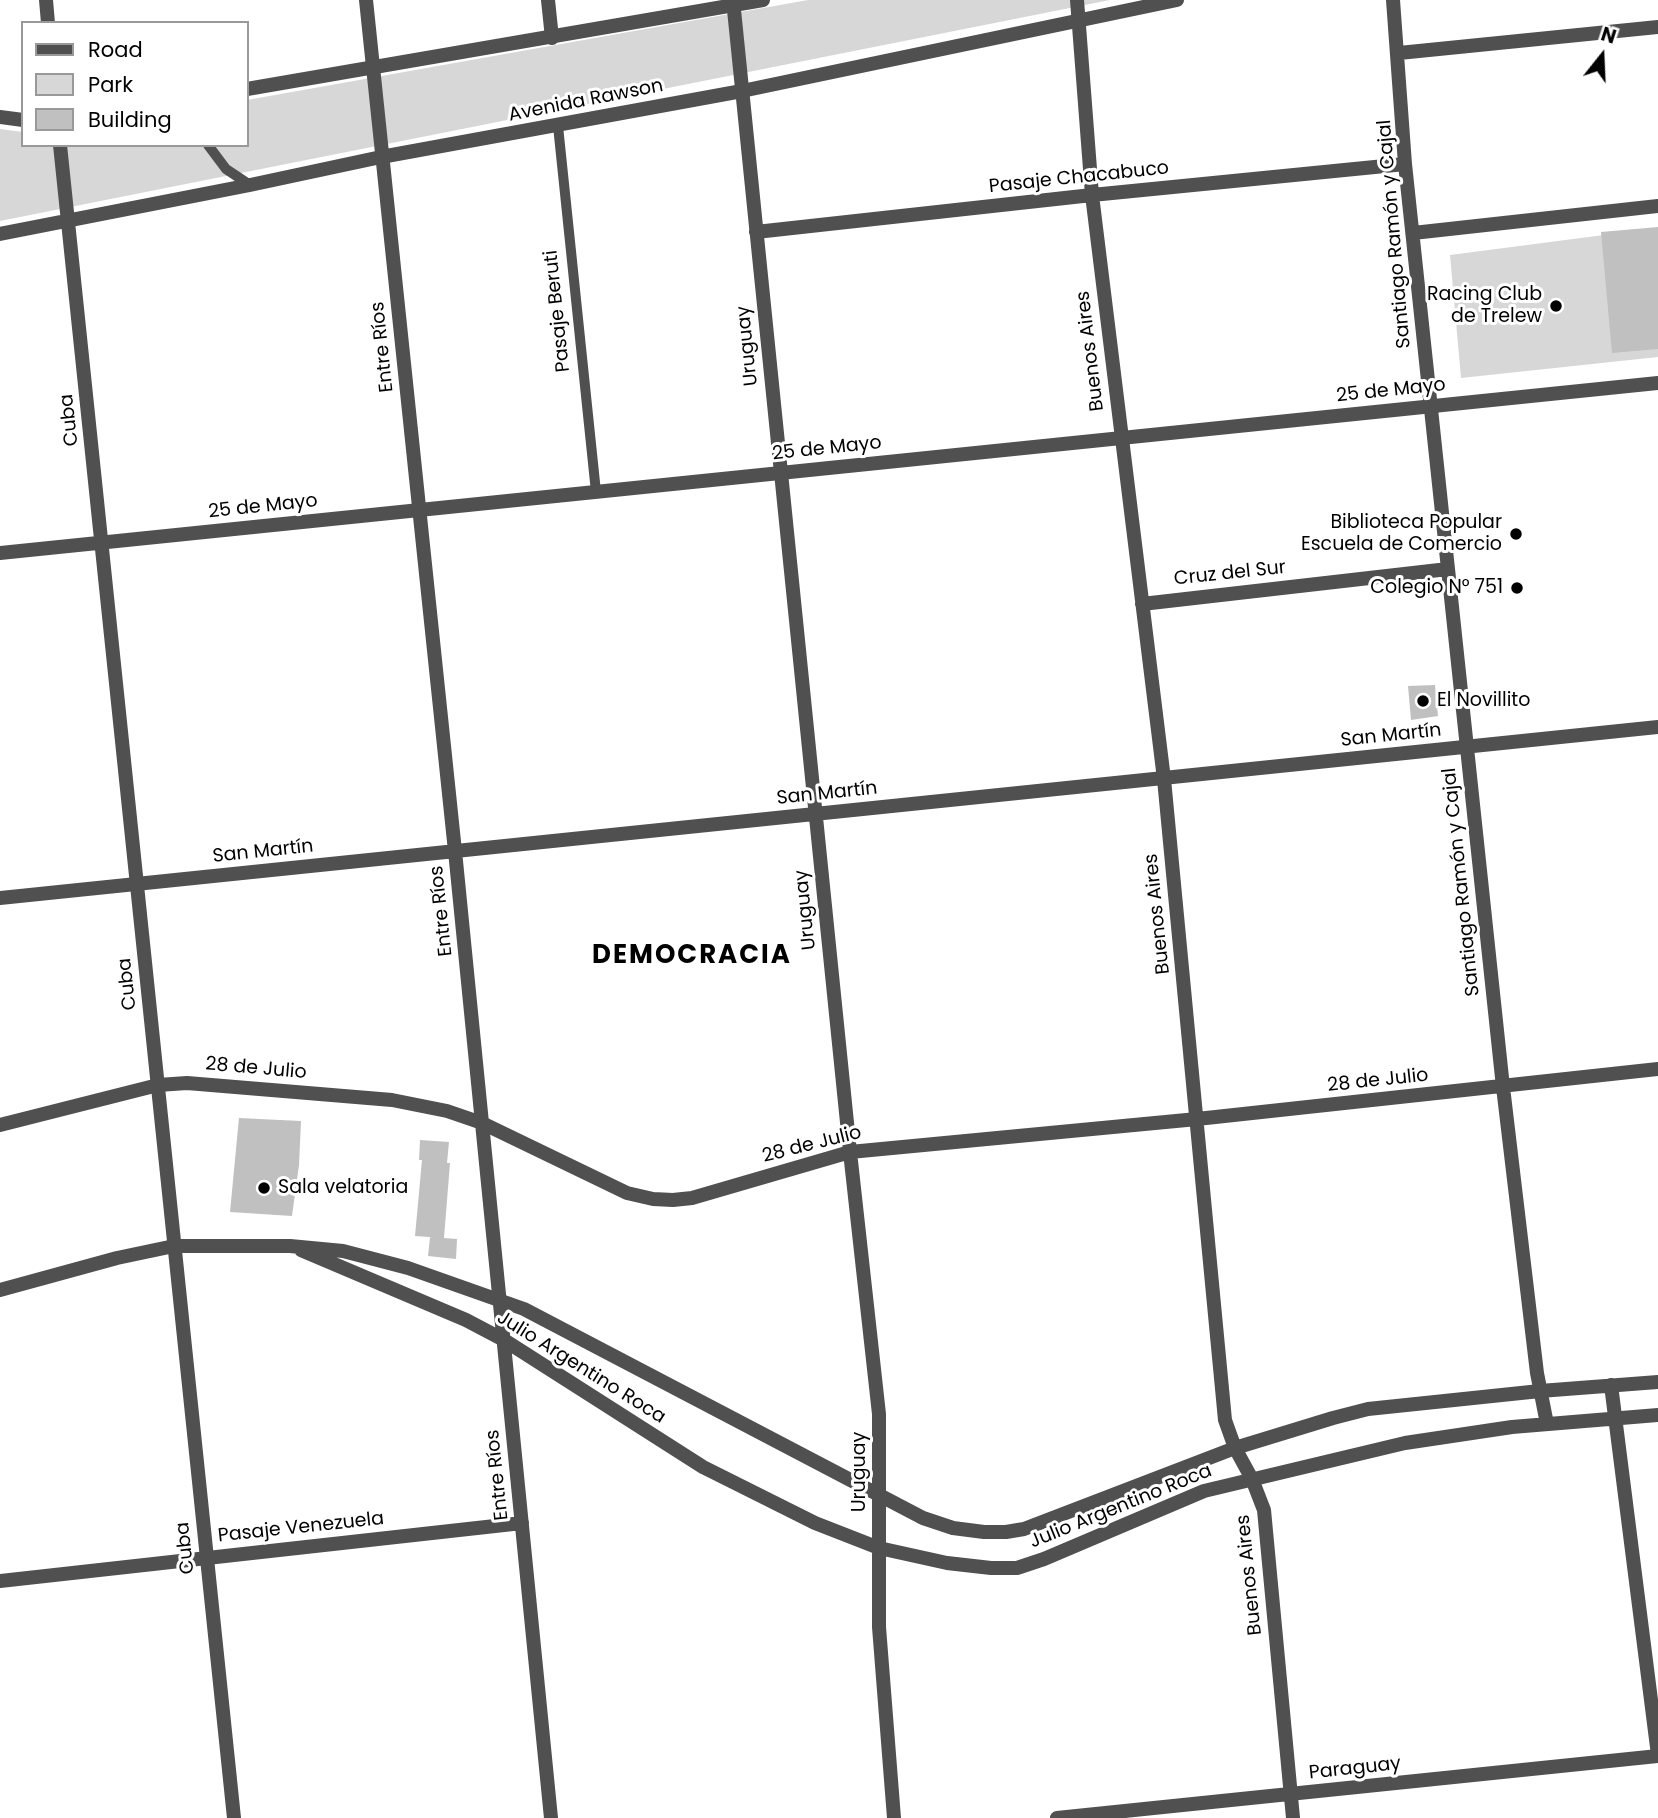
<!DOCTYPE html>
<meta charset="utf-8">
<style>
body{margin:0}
#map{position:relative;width:1658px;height:1818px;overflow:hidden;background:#fff;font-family:Poppins,sans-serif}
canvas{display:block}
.legend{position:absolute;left:21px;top:21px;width:228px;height:126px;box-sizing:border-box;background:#fff;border:2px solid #999;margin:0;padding:9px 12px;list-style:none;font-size:21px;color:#000}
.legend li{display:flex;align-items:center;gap:14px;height:35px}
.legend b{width:35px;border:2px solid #999}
.north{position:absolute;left:1567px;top:21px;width:70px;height:70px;-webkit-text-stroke:5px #fff;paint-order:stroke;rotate:18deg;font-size:19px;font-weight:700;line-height:28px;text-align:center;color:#000}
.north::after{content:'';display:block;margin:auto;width:24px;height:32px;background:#000;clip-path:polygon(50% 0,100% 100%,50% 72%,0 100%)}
</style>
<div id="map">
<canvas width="1658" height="1818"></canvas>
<ul class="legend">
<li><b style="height:9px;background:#505050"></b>Road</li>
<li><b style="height:19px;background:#d7d7d7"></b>Park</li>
<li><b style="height:19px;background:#c0c0c0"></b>Building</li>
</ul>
<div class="north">N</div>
</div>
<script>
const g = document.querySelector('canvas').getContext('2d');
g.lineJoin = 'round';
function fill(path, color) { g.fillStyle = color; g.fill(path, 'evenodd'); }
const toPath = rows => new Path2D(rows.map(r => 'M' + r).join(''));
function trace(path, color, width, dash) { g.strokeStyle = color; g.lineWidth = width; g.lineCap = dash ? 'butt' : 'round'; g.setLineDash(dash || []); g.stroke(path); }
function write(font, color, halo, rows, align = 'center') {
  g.font = font + ' Poppins,sans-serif'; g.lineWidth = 6; g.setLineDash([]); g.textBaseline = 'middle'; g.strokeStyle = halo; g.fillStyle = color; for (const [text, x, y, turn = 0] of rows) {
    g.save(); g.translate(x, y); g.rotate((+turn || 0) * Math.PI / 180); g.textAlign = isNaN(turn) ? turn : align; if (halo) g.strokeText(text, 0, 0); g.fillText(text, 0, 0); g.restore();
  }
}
fill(toPath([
 [808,0,1110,0,0,221,0,129,23,132,23,145,247,145,247,100],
 [1658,228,1658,357,1461,378,1450,255]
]), '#d7d7d7');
fill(toPath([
 [1658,227,1658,349,1612,353,1601,232],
 [1435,685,1438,716,1411,720,1408,686],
 [239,1118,301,1121,299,1165,292,1216,230,1212],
 [420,1140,449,1142,447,1163,450,1163,444,1238,415,1236,422,1160,419,1160],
 [430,1237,457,1239,456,1259,428,1256]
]), '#c0c0c0');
trace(toPath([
 [558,126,596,492],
 [208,145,226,169,250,185]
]), '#505050', 10);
trace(toPath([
 [366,0,455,851,551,1818],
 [548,0,552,38],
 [733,0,850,1152,879,1414,879,1627,894,1818],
 [1077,0,1092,195,1164,779,1225,1420,1235,1448,1252,1479,1264,1510,1293,1818],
 [1393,0,1405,164,1503,1087,1537,1373,1547,1424],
 [1399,53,1658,27],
 [756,232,1092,195,1405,164],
 [1413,233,1658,206],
 [1142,604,1448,569],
 [0,898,1658,727],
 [0,1125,158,1085,187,1083,392,1100,447,1111,482,1123,627,1193,653,1199,673,1200,692,1198,850,1152,1197,1119,1658,1069],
 [301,1250,466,1320,504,1340,703,1467,815,1523,879,1548,947,1563,991,1568,1017,1568,1044,1559,1204,1491,1405,1443,1512,1427,1658,1415],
 [0,1290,117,1258,174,1246,290,1246,343,1251,408,1268,524,1309,923,1518,953,1528,984,1532,1006,1532,1024,1529,1235,1448,1333,1418,1368,1409,1540,1391,1658,1382],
 [1611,1385,1658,1755],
 [0,1581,522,1523],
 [1057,1818,1658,1756]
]), '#505050', 14);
trace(toPath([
 [46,0,48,23],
 [247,89,763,0],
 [0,117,23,120],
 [60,145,234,1818],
 [0,234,250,185,381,157,742,91,1177,0],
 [0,553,1658,383]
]), '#505050', 14);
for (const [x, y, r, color] of [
 [1556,306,7,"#000"],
 [1516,534,7,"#000"],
 [1517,588,7,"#000"],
 [1423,701,7,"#000"],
 [264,1188,7,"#000"]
]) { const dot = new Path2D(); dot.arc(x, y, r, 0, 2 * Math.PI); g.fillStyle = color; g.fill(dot); trace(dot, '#fff', 2.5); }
write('19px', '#000', '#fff', [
 ["Avenida Rawson",586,101,-11],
 ["Pasaje Chacabuco",1079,178,-6],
 ["Santiago Ramón y Cajal",1395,234,-95],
 ["Pasaje Beruti",558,311,-96],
 ["Uruguay",748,346,-96],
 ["Entre Ríos",383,347,-96],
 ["Buenos Aires",1091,351,-97],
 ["25 de Mayo",1391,391,-6],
 ["Cuba",70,420,-96],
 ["25 de Mayo",827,449,-6],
 ["25 de Mayo",263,507,-6],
 ["Cruz del Sur",1230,574,-6],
 ["San Martín",1391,736,-6],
 ["San Martín",827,794,-6],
 ["San Martín",263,852,-6],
 ["Santiago Ramón y Cajal",1462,882,-96],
 ["Uruguay",806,910,-96],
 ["Entre Ríos",442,911,-96],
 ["Buenos Aires",1158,914,-96],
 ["Cuba",128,984,-96],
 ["28 de Julio",256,1069,5],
 ["28 de Julio",1378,1081,-6],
 ["28 de Julio",812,1145,-14],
 ["Julio Argentino Roca",581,1368,32],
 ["Uruguay",860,1472,-90],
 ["Entre Ríos",498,1475,-96],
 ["Julio Argentino Roca",1121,1507,-22],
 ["Pasaje Venezuela",301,1528,-6],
 ["Cuba",186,1548,-96],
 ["Buenos Aires",1250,1575,-96],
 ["Paraguay",1355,1769,-6]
]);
write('19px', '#000', '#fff', [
 ["Racing Club",1542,295],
 ["de Trelew",1542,317],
 ["Biblioteca Popular",1502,523],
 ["Escuela de Comercio",1502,545],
 ["Colegio N° 751",1503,588],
 ["El Novillito",1437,701,"left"],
 ["Sala velatoria",278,1188,"left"]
], 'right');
g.letterSpacing = '2px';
write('bold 26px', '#000', '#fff', [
 ["DEMOCRACIA",692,956]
]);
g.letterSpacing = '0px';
</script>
